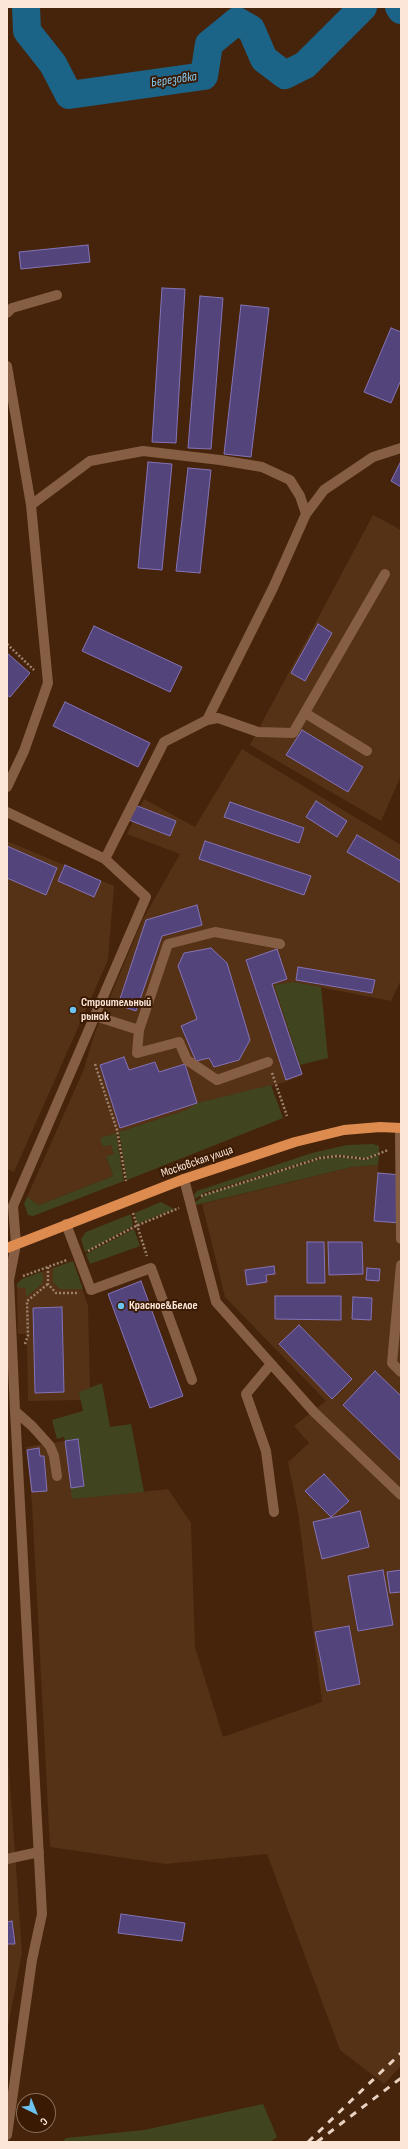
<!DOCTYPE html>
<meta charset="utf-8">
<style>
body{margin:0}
#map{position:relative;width:408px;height:2149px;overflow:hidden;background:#45240b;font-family:"Sofia Sans Condensed",sans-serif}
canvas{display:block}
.frame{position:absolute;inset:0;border:8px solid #fce6d8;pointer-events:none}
.north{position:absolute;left:16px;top:2093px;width:40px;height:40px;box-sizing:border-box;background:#3a1a02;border:1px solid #886c58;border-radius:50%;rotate:137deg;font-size:11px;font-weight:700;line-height:16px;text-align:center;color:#fce6d8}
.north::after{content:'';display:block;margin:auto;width:14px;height:18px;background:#6cc3f2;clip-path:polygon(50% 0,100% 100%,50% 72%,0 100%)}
</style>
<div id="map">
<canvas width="408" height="2149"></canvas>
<div class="frame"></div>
<div class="north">С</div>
</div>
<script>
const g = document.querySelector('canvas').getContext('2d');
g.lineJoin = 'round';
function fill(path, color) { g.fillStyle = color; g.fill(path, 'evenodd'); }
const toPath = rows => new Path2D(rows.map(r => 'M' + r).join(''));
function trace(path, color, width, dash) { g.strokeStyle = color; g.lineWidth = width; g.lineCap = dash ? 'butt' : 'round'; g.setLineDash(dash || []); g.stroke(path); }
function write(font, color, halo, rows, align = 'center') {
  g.font = font + ' "Sofia Sans Condensed",sans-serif'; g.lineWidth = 4; g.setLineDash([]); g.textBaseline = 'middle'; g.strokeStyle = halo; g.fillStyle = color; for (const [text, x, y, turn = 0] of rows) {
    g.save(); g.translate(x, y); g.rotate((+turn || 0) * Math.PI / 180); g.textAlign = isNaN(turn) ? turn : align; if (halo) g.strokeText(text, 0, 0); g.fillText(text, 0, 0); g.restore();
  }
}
fill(toPath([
 [373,515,401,530,401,776,381,821,250,745],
 [242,749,401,845,401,980,391,1001,293,982,274,985,303,1075,282,1083,197,1103,187,1110,101,1138,103,1147,111,1145,114,1154,106,1157,113,1176,39,1205,27,1197,84,1069,94,1035,143,919,180,854,127,834,144,799,195,827],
 [7,841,114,886,108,960,14,1172,7,1169],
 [378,1165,378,1172,401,1175,401,2066,384,2084,340,2050,267,1854,166,1864,50,1847,32,1504,26,1447,78,1439,84,1486,72,1499,168,1489,191,1523,195,1647,223,1737,322,1702,298,1512,288,1462,309,1443,294,1426,326,1401,225,1297,202,1204,352,1167],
 [73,1261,88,1306,90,1388,79,1392,81,1400,28,1401,27,1334,18,1334,17,1284,22,1279],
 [7,1741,22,1953,7,2032]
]), '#553116');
fill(toPath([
 [293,982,321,987,328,1058,300,1065,274,985],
 [271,1085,283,1118,127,1180,119,1132,186,1110,197,1103],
 [116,1133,124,1181,33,1216,28,1215,24,1204,27,1197,39,1205,113,1176,106,1156,114,1154,111,1145,103,1147,100,1138],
 [373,1144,379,1146,379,1153,366,1158,338,1155,320,1157,204,1193,195,1199,194,1195,197,1191,312,1153,347,1145],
 [379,1155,378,1165,352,1167,196,1205,195,1202,205,1195,321,1159,338,1157,366,1160],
 [161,1202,174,1209,137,1224,135,1213],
 [131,1214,133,1226,85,1252,81,1239,86,1232],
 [134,1229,140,1246,90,1264,86,1254],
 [73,1261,83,1289,60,1289,53,1282,53,1268],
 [41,1272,43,1274,43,1283,26,1297,26,1288,17,1287,17,1284,22,1279],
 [102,1383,110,1427,131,1424,144,1492,72,1499,71,1488,84,1486,78,1439,65,1441,64,1437,57,1439,52,1420,83,1411,79,1392],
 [263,2104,277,2137,270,2142,62,2142,66,2138,144,2130]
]), '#40451f');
trace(toPath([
 [26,7,27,31,53,64,69,95,204,76,209,44,237,21,251,29,264,59,285,75,305,65,363,7],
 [399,7,401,10]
]), '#1c6487', 28);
const building = toPath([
 [88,245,90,262,21,269,19,252,88,245],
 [162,288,185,289,176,443,152,442,162,288],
 [200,296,223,298,211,449,188,448,200,296],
 [241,305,269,308,251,457,224,454,241,305],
 [391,328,401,332,401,380,391,403,364,392,391,328],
 [401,461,401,487,391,481,401,461],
 [148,462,172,464,162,570,138,568,148,462],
 [188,468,211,470,200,573,176,571,188,468],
 [318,624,332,633,305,681,291,673,318,624],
 [94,626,182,667,170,692,82,651,94,626],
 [7,653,30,673,10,697,7,695,7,653],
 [65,702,150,743,138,767,53,726,65,702],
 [302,730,363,767,348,792,286,755,302,730],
 [316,801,347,821,337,837,306,817,316,801],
 [230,802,304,828,299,843,224,817,230,802],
 [135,805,176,821,170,836,129,820,135,805],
 [357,835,401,861,401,883,347,852,357,835],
 [205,841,311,876,304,895,199,859,205,841],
 [7,846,57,868,46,895,7,878,7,846],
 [65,865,101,881,94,897,58,881,65,865],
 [197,905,202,925,162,936,136,1011,118,1005,146,920,197,905],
 [211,948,227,963,250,1040,239,1060,214,1067,209,1058,196,1061,181,1026,197,1019,178,966,184,953,211,948],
 [277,949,287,979,272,984,302,1074,286,1080,246,960,277,949],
 [298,967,375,980,372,993,296,980,298,967],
 [124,1057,129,1070,155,1062,159,1072,185,1064,197,1103,120,1128,100,1065,124,1057],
 [378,1173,401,1175,401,1223,374,1221,378,1173],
 [307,1242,324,1242,325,1283,307,1283,307,1242],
 [328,1242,362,1242,363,1274,329,1275,328,1242],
 [274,1266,275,1274,266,1275,267,1282,247,1285,245,1270,274,1266],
 [367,1268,380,1269,379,1281,366,1280,367,1268],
 [141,1281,183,1396,150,1408,108,1294,141,1281],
 [275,1296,341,1296,341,1320,275,1319,275,1296],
 [353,1297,372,1298,371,1320,352,1319,353,1297],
 [62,1307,64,1392,35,1393,33,1308,62,1307],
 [299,1325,352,1379,332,1399,279,1344,299,1325],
 [375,1371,401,1396,401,1461,343,1405,375,1371],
 [78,1439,84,1486,71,1488,65,1441,78,1439],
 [39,1448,40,1456,44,1456,47,1491,32,1492,27,1450,39,1448],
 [324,1474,349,1501,331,1517,305,1491,324,1474],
 [360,1511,369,1547,322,1559,313,1522,360,1511],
 [383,1570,393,1625,358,1631,348,1576,383,1570],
 [401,1570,401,1592,390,1593,387,1572,401,1570],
 [349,1626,360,1684,327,1691,315,1632,349,1626],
 [121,1914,185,1923,182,1941,118,1933,121,1914],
 [12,1921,15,1944,7,1944,7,1922,12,1921]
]);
fill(building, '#53457b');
trace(building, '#8473b7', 1);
trace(toPath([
 [7,644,34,670],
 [95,1064,117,1130,126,1181],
 [272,1073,287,1116],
 [201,1196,320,1158,338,1156,366,1159,388,1150],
 [133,1213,147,1256],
 [88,1251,136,1226,179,1208],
 [48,1267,48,1284,56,1293,79,1293],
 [23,1276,67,1260],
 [25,1344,28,1335,27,1301,48,1284]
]), '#9d826e', 2.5, [2, 2]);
trace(toPath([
 [7,313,12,308,57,295],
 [7,366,31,505],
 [305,713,367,751],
 [207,720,273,588,306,514,324,490,373,457,401,448],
 [7,787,24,751,48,683,31,505,90,461,143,451,220,460,262,467,290,480,300,496,306,514],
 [7,812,105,859,146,897,13,1206,16,1244,9,1280,15,1411,42,1914,32,1960,7,2135],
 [105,859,164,742,207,720,218,718,258,732,293,733,385,574],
 [95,1016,139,1030,168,944,215,932,280,944],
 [139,1030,137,1053,179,1042,187,1060,217,1080,268,1062],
 [400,1128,401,1239],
 [184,1179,216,1302,314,1412,401,1495],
 [66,1224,91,1290,151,1268,192,1380],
 [401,1265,392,1363,401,1372],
 [271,1364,246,1394,266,1451,274,1512],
 [15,1411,32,1426,50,1446,54,1456,57,1476],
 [7,1859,39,1852]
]), '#865e43', 10);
trace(toPath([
 [7,1248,184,1179,295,1142,344,1130,380,1127,401,1128]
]), '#de8b50', 10);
trace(toPath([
 [308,2142,401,2053],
 [317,2142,401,2078]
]), '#e9d2c2', 3, [7, 7]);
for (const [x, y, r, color] of [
 [73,1010,4,"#6cc3f2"],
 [121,1306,4,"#6cc3f2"]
]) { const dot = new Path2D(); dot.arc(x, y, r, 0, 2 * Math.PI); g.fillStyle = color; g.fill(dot); trace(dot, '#3a1a02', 1.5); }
write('bold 12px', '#fce6d8', '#3a1a02', [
 ["Строительный",81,1003],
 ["рынок",81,1017],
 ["Красное&Белое",129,1306]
], 'left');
write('12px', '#fce6d8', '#3a1a02', [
 ["Московская улица",197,1162,-19]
]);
write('italic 13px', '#82ccf6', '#3a1a02', [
 ["Березовка",174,80,-8]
]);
</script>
